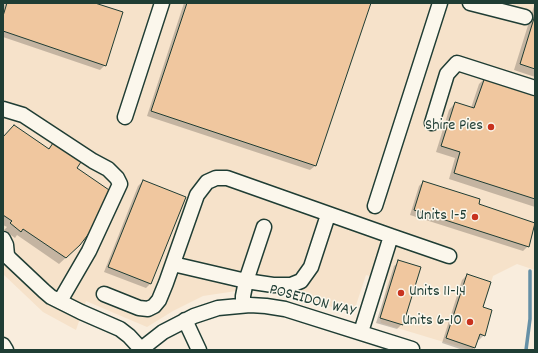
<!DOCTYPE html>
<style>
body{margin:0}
#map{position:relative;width:538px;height:353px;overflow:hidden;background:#f9eddd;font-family:Dekko,sans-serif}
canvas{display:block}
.frame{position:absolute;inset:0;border:4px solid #1f3d34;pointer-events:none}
</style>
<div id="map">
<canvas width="538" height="353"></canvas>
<div class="frame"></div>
</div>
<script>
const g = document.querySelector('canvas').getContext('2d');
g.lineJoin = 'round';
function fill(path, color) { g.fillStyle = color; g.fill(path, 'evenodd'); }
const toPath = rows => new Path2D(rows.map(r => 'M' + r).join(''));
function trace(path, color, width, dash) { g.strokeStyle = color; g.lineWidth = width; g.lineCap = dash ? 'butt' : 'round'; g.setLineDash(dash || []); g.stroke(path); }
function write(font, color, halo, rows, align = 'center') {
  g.font = font + ' Dekko,sans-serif'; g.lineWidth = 3; g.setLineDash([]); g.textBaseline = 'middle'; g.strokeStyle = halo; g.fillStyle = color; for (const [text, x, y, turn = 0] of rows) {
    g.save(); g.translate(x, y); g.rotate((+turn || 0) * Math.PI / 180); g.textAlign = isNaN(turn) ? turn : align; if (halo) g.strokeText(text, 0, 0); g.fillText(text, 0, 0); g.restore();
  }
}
fill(toPath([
 [3,3,535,3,535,270,517,264,493,276,484,307,492,310,485,336,480,334,474,350,470,350,381,323,380,318,387,281,366,275,353,314,296,295,243,290,203,296,173,311,147,327,86,301,76,330,43,312,3,274]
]), '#f6e2ca');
fill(toPath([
 [5,3,92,3,105,65,100,70,3,37,3,9],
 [184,3,369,3,315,166,310,170,147,116],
 [535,3,535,77,514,70],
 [485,78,535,95,535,207,449,179,455,158,436,152,449,110,455,103,471,108,479,84],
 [3,138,48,149,55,141,76,168,73,251,59,264,17,235,15,238,4,230,7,227,3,225],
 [143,181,150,284,146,288,104,272,138,186],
 [423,182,478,205,535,224,528,246,523,251,410,215,419,186],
 [399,262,402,324,397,329,376,323,394,266],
 [467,275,482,308,484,335,479,340,477,339,474,348,472,350,463,350,442,343,462,280]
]), '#0003');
trace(toPath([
 [526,350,530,319,530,271]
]), '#6690a6', 3.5);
const building = toPath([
 [7,3,95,3,123,12,106,66,3,31,3,16,7,3],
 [187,3,371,3,316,166,151,111,187,3],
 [535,15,535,69,520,64,535,15],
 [485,77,535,94,535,199,454,173,460,152,441,146,455,102,474,108,485,77],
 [14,125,49,149,55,140,83,159,77,168,112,192,94,227,80,245,66,258,23,229,21,232,10,223,12,221,3,215,3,137,14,125],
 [143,180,186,197,151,284,108,267,143,180],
 [423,181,480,199,479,204,535,223,529,247,414,210,423,181],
 [398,260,421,267,403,325,380,318,398,260],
 [467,274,491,282,483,307,492,310,485,336,480,334,475,348,446,338,467,274]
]);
fill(building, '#f0c79f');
trace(building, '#1f3d34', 1);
const minor = toPath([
 [470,3,525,17],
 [3,109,23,115,93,161,108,169,117,178,120,184,89,251,60,301],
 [125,117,162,3],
 [432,123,447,74,457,63,535,88],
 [375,206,440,3],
 [3,239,6,245,7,255,9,258,44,291,51,297,81,312,120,329,129,336,141,349],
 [173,264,246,281,273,285,291,285,301,281,311,267,328,215],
 [104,294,139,308,148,309,154,306,159,300,166,283,197,195,207,182,216,178,227,178,391,236],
 [243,305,243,296,246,281,264,227],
 [185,320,199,350],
 [361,332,391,236,449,256],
 [3,345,6,350],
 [140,350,163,332,194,316,218,308,250,305,266,306,285,309,412,349]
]);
trace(minor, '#1f3d34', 17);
trace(minor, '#fbf7ec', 14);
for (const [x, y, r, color] of [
 [491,127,4,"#c8321e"],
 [475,217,4,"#c8321e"],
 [401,293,4,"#c8321e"],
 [470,322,4,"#c8321e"]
]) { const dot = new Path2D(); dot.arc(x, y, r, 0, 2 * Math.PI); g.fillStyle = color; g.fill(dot); trace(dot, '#fbf7ec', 1.5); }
write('16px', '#1f3d34', '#fbf7ec', [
 ["Shire Pies",483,127],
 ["Units 1-5",467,217],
 ["Units 11-14",409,293,"left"],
 ["Units 6-10",462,322]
], 'right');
write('16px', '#1f3d34', '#fbf7ec', [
 ["POSEIDON WAY",312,302,15]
]);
</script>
